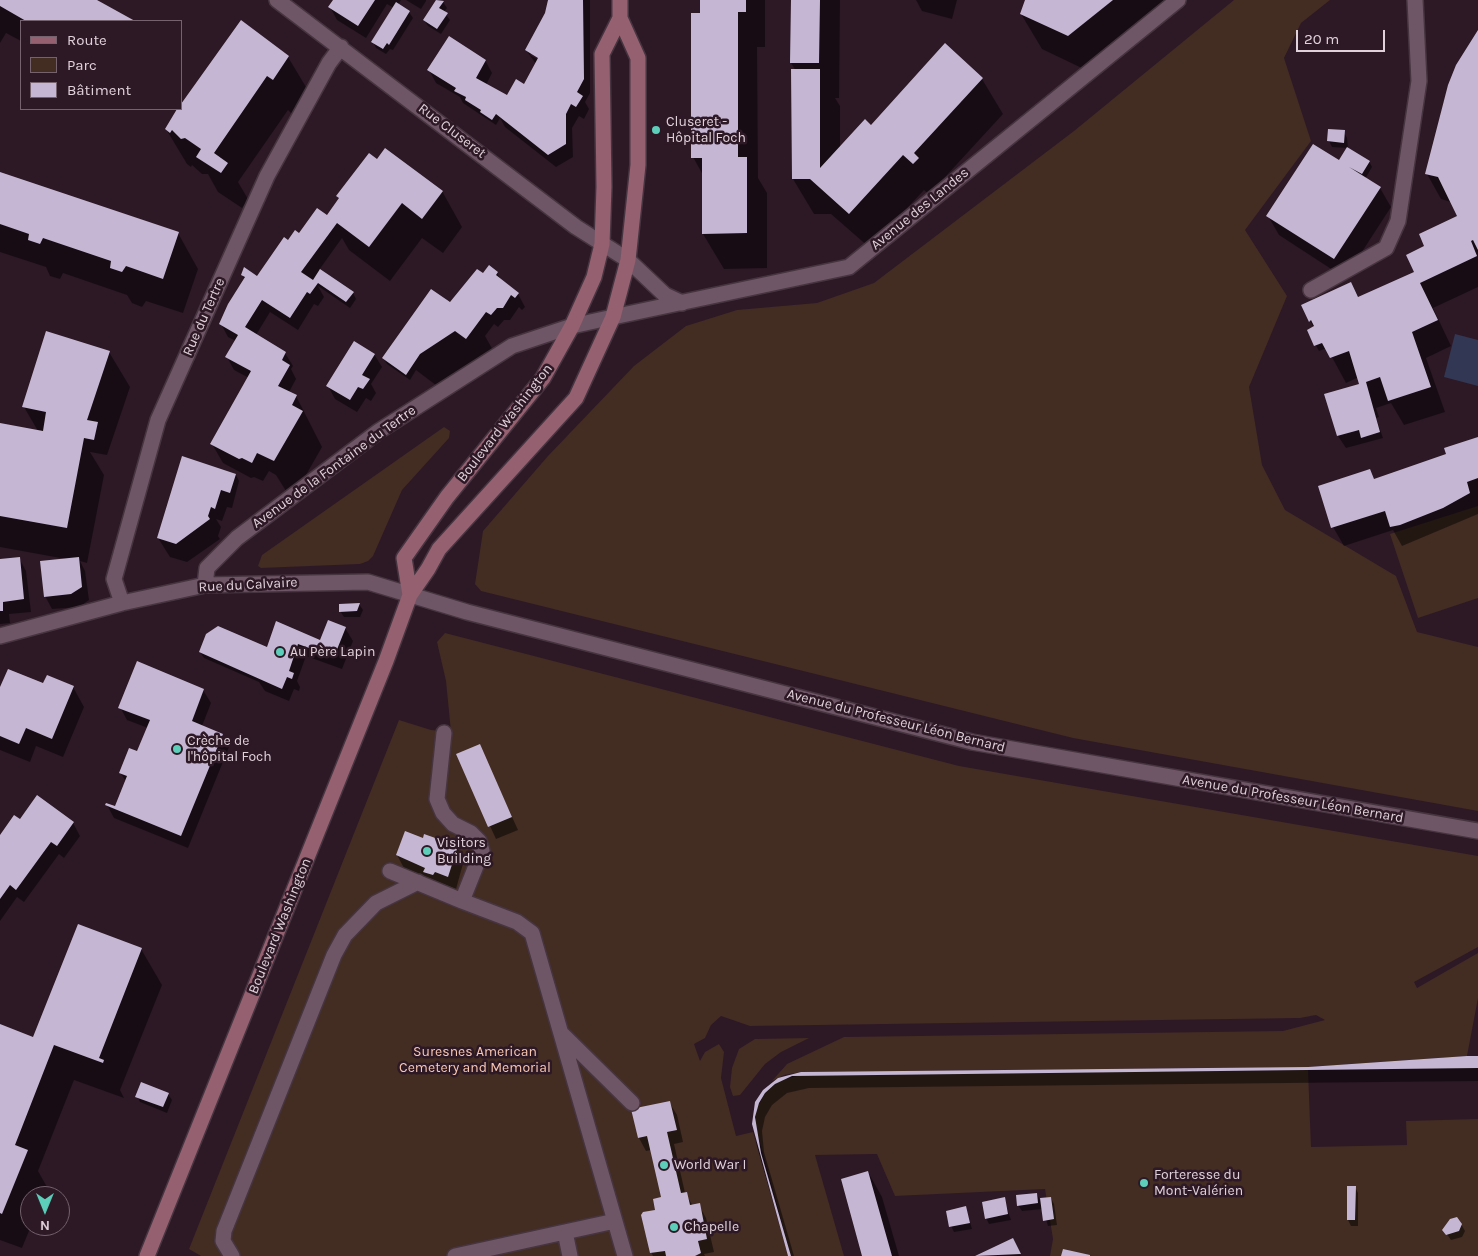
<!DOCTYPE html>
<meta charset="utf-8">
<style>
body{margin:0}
#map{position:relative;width:1478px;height:1256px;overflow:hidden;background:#2d1826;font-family:Karla,sans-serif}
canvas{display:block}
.legend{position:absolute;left:20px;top:20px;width:162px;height:90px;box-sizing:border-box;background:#2d1826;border:1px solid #75626e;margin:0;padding:6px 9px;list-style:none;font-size:15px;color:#e0d1da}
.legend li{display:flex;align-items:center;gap:10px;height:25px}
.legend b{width:25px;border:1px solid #75626e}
.north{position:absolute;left:20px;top:1186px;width:50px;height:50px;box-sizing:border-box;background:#2d1826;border:1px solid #75626e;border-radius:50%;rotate:180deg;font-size:14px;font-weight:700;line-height:20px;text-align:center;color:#e0d1da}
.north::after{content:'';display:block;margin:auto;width:18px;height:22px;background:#5dceb9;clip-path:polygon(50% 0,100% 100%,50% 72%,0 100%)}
.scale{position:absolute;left:1296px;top:30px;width:89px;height:22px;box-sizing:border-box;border:2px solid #e0d1da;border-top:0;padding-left:6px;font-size:15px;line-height:18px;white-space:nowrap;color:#e0d1da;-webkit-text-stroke:4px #2d1826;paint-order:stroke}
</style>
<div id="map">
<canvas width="1478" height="1256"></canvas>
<ul class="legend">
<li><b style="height:6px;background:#956070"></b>Route</li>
<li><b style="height:14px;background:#432c22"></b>Parc</li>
<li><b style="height:14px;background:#c5b7d3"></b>Bâtiment</li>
</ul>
<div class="north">N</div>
<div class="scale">20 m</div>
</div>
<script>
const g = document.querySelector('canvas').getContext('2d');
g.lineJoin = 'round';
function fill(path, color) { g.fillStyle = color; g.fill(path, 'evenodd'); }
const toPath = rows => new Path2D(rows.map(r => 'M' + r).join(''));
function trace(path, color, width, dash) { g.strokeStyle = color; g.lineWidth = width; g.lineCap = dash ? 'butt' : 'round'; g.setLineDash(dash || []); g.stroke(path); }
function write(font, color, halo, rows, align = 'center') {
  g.font = font + ' Karla,sans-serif'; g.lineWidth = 5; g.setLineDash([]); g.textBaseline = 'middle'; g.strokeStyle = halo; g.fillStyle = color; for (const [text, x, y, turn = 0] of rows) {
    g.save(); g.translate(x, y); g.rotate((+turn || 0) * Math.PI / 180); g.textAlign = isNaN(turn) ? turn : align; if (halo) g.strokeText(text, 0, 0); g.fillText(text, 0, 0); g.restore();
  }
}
fill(toPath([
 [1234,0,1330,0,1301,23,1284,58,1311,141,1245,230,1287,296,1249,387,1262,465,1285,510,1396,576,1417,632,1478,647,1478,811,1073,738,481,591,475,584,483,531,548,456,634,366,686,326,737,310,817,303,874,283,1074,131],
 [444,427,450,431,449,438,402,490,373,556,368,561,360,564,261,568,258,566,262,555],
 [1478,506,1478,598,1418,618,1390,534],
 [445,633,959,766,1478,856,1478,947,1414,982,1417,988,1478,953,1478,998,1467,1056,1308,1067,801,1072,784,1075,772,1081,787,1064,844,1037,1283,1031,1325,1020,1316,1015,1300,1018,750,1026,721,1016,711,1025,705,1038,694,1044,700,1061,705,1052,719,1044,724,1052,721,1078,736,1136,753,1132,788,1256,201,1256,189,1249,399,720,431,730,451,732,446,681,437,642],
 [809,1038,781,1052,765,1064,740,1095,733,1096,730,1087,732,1068,739,1049,755,1039],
 [1308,1070,1311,1147,1407,1145,1406,1121,1478,1119,1478,1256,1050,1256,1053,1239,1045,1189,895,1196,877,1154,815,1155,844,1256,791,1256,755,1124,756,1110,765,1093,779,1081,801,1075]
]), '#432c22');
fill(toPath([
 [1455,334,1478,340,1478,386,1444,377]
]), '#323754');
fill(toPath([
 [0,0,95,0,132,21,21,21,21,41,6,33,0,43],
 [334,0,401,0,398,5,409,12,413,18,393,50,390,49,386,54,376,48,373,42,394,8,387,4,366,38,337,20,330,7],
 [406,0,426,0,426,1,421,9],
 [438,0,443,2,447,8,444,12,450,20,441,34,428,26,424,20],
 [547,0,590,0,590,93,585,102,589,109,584,119,579,116,572,128,573,157,556,167,505,127,500,118,496,125,463,103,460,97,436,83,429,70,485,60,492,73,486,85,506,96,528,89,536,64,526,50,546,13,549,3],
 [532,53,539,57,539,60,530,55],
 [701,0,765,0,765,47,757,47,758,178,767,193,767,268,724,269,703,234,703,175,693,157],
 [792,0,840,0,839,98,835,98,840,106,840,148,872,126,982,79,1003,114,935,188,934,199,924,190,870,248,831,214,814,214,793,179,796,71,791,63],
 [916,0,957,0,952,19,922,11],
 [1026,0,1176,0,1088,71,1042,49,1021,14],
 [242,22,288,57,309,92,293,115,288,110,238,182,248,199,242,208,218,192,208,174,202,174,192,165,191,167,187,164,166,129],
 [1478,33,1478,287,1433,308,1451,346,1426,358,1445,412,1404,425,1391,403,1376,408,1379,417,1376,418,1383,438,1346,448,1338,436,1325,395,1362,384,1359,377,1346,383,1327,348,1319,351,1308,331,1314,328,1302,305,1351,283,1359,298,1416,273,1426,247,1458,217,1451,202,1441,199,1427,174,1444,101,1457,66],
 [1344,132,1347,138,1348,148,1332,147,1329,141],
 [377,161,442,191,462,227,443,253,422,238,390,281,349,250,342,238,319,270,353,293,356,299,350,308,318,286,324,297,318,306,314,304,298,330,270,312,256,335,285,353,293,366,291,369,296,379,289,392,296,396,322,447,294,496,286,491,276,475,269,471,263,481,254,477,251,478,223,463,212,444,249,378,234,370,227,357,236,341,228,337,221,324,245,280,242,275,257,277,289,242,331,220],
 [1369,161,1372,167,1365,179,1380,188,1391,207,1345,278,1279,235,1268,216,1343,165],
 [0,173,178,233,198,269,183,313,146,301,142,307,132,303,127,295,63,273,60,279,50,276,46,267,0,252],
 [497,273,501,280,518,294,525,307,522,310,519,307,510,320,504,320,498,327,494,324,485,336,498,359,486,373,476,366,441,389,416,370,410,380,387,364,383,358,483,274],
 [109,352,130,387,107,455,90,452,104,475,87,563,80,561,85,571,89,600,79,607,52,609,45,596,66,559,0,547,0,424,38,431,24,407],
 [374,354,382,367,371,384,376,393,371,401,366,398,357,412,335,399,328,386],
 [1478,438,1478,514,1402,546,1393,530,1344,546,1333,527,1374,480,1448,455],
 [236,475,239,481,232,508,227,507,222,521,216,519,221,527,218,536,220,539,187,562,170,557,158,538],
 [19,558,26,571,31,612,9,614,10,623,0,624,0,560],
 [359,604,363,610,360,617,344,617,340,611],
 [277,623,321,641,345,628,353,641,342,669,306,656,297,681,300,687,299,691,294,689,289,701,265,691,259,682,204,658,200,652,268,649],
 [44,685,73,687,84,707,63,757,36,746,30,762,0,750,0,690],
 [203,690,211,703,202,726,222,735,229,747,188,848,114,818,107,805,115,807,126,782,120,772,137,752,148,728,127,720,120,707],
 [479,745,518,830,496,839,457,754],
 [20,821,73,823,80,836,64,858,59,854,24,902,17,897,0,921,0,837],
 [424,839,457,847,464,860,456,889,404,868,397,855],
 [141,949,162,985,120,1090,124,1098,74,1080,38,1171,47,1187,43,1196,30,1196,31,1226,22,1248,0,1240,0,1027,34,1039],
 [1478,1058,1478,1081,809,1088,787,1093,772,1105,765,1117,762,1131,764,1152,794,1256,789,1256,757,1146,753,1117,760,1096,778,1079,801,1073,1308,1068],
 [168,1094,172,1100,167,1113,140,1102,137,1096],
 [669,1102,677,1115,683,1142,674,1144,685,1193,693,1206,699,1205,706,1218,714,1252,704,1254,705,1256,653,1256,651,1252,657,1211,662,1198,651,1150,646,1151,639,1138,633,1110],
 [868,1172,882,1197,899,1256,863,1256],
 [1355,1187,1358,1193,1358,1226,1351,1226,1348,1220],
 [1037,1194,1040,1200,1051,1198,1054,1204,1057,1225,1048,1226,1043,1209,1022,1211,1018,1205],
 [1004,1199,1011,1220,989,1224,986,1218],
 [966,1208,972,1229,954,1232,951,1226],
 [1461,1224,1465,1231,1462,1237,1451,1240,1444,1230],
 [1012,1240,1021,1256,978,1256]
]), '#0007');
fill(toPath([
 [0,0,97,0,135,21,26,21,0,6],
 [333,0,375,0,358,26,328,7],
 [436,0,444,1,439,8,448,13,437,29,423,20],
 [548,0,583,0,584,79,577,92,583,96,576,107,571,104,566,114,566,144,548,155,496,114,492,120,480,112,481,110,465,100,466,97,454,91,456,88,427,70,449,36,486,60,476,78,507,95,516,79,524,84,538,58,525,50,545,13],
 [700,0,746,0,746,12,738,12,738,157,747,157,747,233,702,234,702,158,691,158,691,13,700,13],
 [791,0,820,0,819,63,790,63],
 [1025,0,1113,0,1068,36,1020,14],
 [396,2,410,11,389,45,387,43,383,49,371,42],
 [241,20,289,56,273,80,267,76,214,153,228,163,221,173,196,157,201,149,185,138,181,139,172,130,170,133,165,129,177,109,181,109,181,104],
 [1478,30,1478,250,1473,240,1471,241,1477,256,1420,283,1438,320,1412,332,1431,387,1388,401,1380,377,1366,382,1380,432,1361,438,1359,430,1337,436,1324,394,1359,384,1349,351,1330,358,1322,343,1314,346,1307,330,1314,326,1311,320,1309,322,1301,305,1351,282,1358,297,1414,272,1406,255,1424,246,1419,234,1457,216,1438,177,1425,174,1448,85,1456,65],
 [945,43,983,78,914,153,919,158,913,164,903,155,849,214,810,179,792,179,791,69,820,69,820,168,865,119,871,125],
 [1328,129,1345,130,1344,143,1327,141],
 [1313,144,1339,160,1347,147,1370,161,1362,174,1349,167,1381,187,1334,259,1266,216],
 [385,148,443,191,422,219,402,203,369,247,337,223,301,272,313,280,320,269,354,292,346,302,318,283,310,294,307,292,290,318,262,300,245,327,286,352,282,360,290,365,278,386,297,395,292,405,303,411,274,461,257,453,252,463,242,458,239,459,210,444,251,371,225,357,238,335,219,324,228,304,245,277,241,275,244,267,257,276,284,237,288,240,295,230,299,233,317,208,327,215,339,198,336,196,369,153,377,159],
 [0,172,179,232,163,279,126,266,122,272,110,268,111,261,43,238,40,244,28,240,29,234,0,224],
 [489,265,498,272,496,275,519,293,515,298,511,295,503,308,497,308,491,315,486,312,466,339,455,331,420,354,406,375,382,358,431,289,450,302,477,269,483,273],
 [46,331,110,351,87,420,98,422,94,440,84,438,67,528,0,516,0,423,43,431,46,412,22,407],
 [354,341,375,354,362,375,370,379,363,389,358,387,350,400,326,386],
 [1478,437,1478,478,1467,482,1470,493,1443,508,1400,525,1390,527,1385,511,1331,528,1318,486,1370,469,1374,479,1446,454,1444,448],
 [182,456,236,474,230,493,221,490,215,509,211,507,208,516,210,519,176,544,157,538],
 [20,557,24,599,3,602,3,611,0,611,0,559],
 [79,557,82,587,71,594,44,597,40,561],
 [360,603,357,611,339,612,339,604],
 [328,620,346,627,334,657,298,644,289,671,294,673,292,679,287,677,282,689,199,652,206,634,218,626,267,647,276,621,320,640],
 [137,661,204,689,192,721,223,734,181,836,105,805,106,803,115,806,127,776,119,773,129,748,137,751,150,720,118,708],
 [8,669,43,683,47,675,74,686,52,739,26,728,19,744,0,736,0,687],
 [480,744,512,817,488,827,456,754],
 [37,795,74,822,57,846,51,842,16,890,10,885,0,899,0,835,14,815,20,819],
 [405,831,423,838,424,834,458,846,448,877,435,872,433,875,423,872,425,868,396,855],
 [78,924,142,948,99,1058,104,1060,103,1063,54,1045,15,1145,28,1150,2,1214,0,1213,0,1024,33,1037],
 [1467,1056,1478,1056,1478,1068,792,1076,775,1084,765,1093,759,1103,755,1117,761,1153,791,1256,788,1256,752,1124,755,1102,763,1090,778,1078,801,1072,1308,1067],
 [141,1082,169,1093,163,1107,135,1097],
 [670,1101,677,1130,667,1132,681,1193,687,1192,690,1205,700,1203,707,1239,698,1241,701,1253,695,1256,666,1256,665,1251,650,1253,641,1215,643,1212,655,1210,653,1199,661,1197,647,1136,638,1138,631,1109],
 [868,1171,892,1256,862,1256,841,1179],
 [1347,1186,1356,1186,1355,1220,1347,1220],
 [1037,1193,1038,1203,1017,1206,1016,1195],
 [1005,1197,1008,1214,985,1219,982,1202],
 [1051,1197,1054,1219,1043,1221,1040,1198],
 [966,1206,970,1223,949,1227,946,1211],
 [1457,1217,1462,1224,1459,1231,1446,1235,1442,1230,1450,1219],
 [1013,1238,1021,1254,975,1256],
 [1063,1249,1090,1255,1090,1256,1061,1256]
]), '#c5b7d3');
const lane = toPath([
 [1311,290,1386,248,1398,221,1419,81,1415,0],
 [444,733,437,799,443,813,453,824,471,833,479,841,482,851,462,901,517,922,532,933,625,1256],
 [390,871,462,901],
 [563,1035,632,1103],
 [565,1232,570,1256],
 [232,1256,223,1241,224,1231,334,955,345,935,376,903,418,882],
 [455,1256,615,1221]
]);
const street = toPath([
 [277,0,576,227,628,260,665,295,682,303],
 [205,585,207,568,237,538,379,431,512,346,572,326,613,317,849,267,1178,0],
 [122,603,114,579,158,420,267,176,329,63,341,47],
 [0,636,122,603,205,585,368,582,467,612,972,742,1478,831]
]);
const secondary = toPath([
 [410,595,404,558,447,497,543,378,572,326,594,277,602,244,604,187,602,54,620,18],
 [147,1256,386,661,410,595,428,569,439,549,576,398,613,317,628,260,638,165,638,58,620,18,620,0]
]);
trace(lane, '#463540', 18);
trace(street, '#463540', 18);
trace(secondary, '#463540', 18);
trace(lane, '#6f5666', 15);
trace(street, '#6f5666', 15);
trace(secondary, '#956070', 15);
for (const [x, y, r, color] of [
 [656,130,5,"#5dceb9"],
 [280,652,5,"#5dceb9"],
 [177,749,5,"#5dceb9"],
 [427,851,5,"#5dceb9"],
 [664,1165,5,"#5dceb9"],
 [1144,1183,5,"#5dceb9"],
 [674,1227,5,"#5dceb9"]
]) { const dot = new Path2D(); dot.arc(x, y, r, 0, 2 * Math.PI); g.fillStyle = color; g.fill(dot); trace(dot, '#2d1826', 2); }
write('14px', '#e0d1da', '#2d1826', [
 ["Cluseret -",666,122],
 ["Hôpital Foch",666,138],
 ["Au Père Lapin",290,652],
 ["Crèche de",187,741],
 ["l'hôpital Foch",187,757],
 ["Visitors",437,843],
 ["Building",437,859],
 ["World War I",674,1165],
 ["Forteresse du",1154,1175],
 ["Mont-Valérien",1154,1191],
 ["Chapelle",684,1227]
], 'left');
write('14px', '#e0d1da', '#2d1826', [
 ["Rue Cluseret",452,131,37],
 ["Avenue des Landes",920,209,-39],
 ["Rue du Tertre",204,317,-66],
 ["Boulevard Washington",505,423,-52],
 ["Avenue de la Fontaine du Tertre",334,467,-36],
 ["Rue du Calvaire",248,585,-3],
 ["Avenue du Professeur Léon Bernard",896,721,14],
 ["Avenue du Professeur Léon Bernard",1293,799,10],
 ["Boulevard Washington",280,926,-68]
]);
write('14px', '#f9c8b2', '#2d1826', [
 ["Suresnes American",475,1052],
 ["Cemetery and Memorial",475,1068]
]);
</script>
